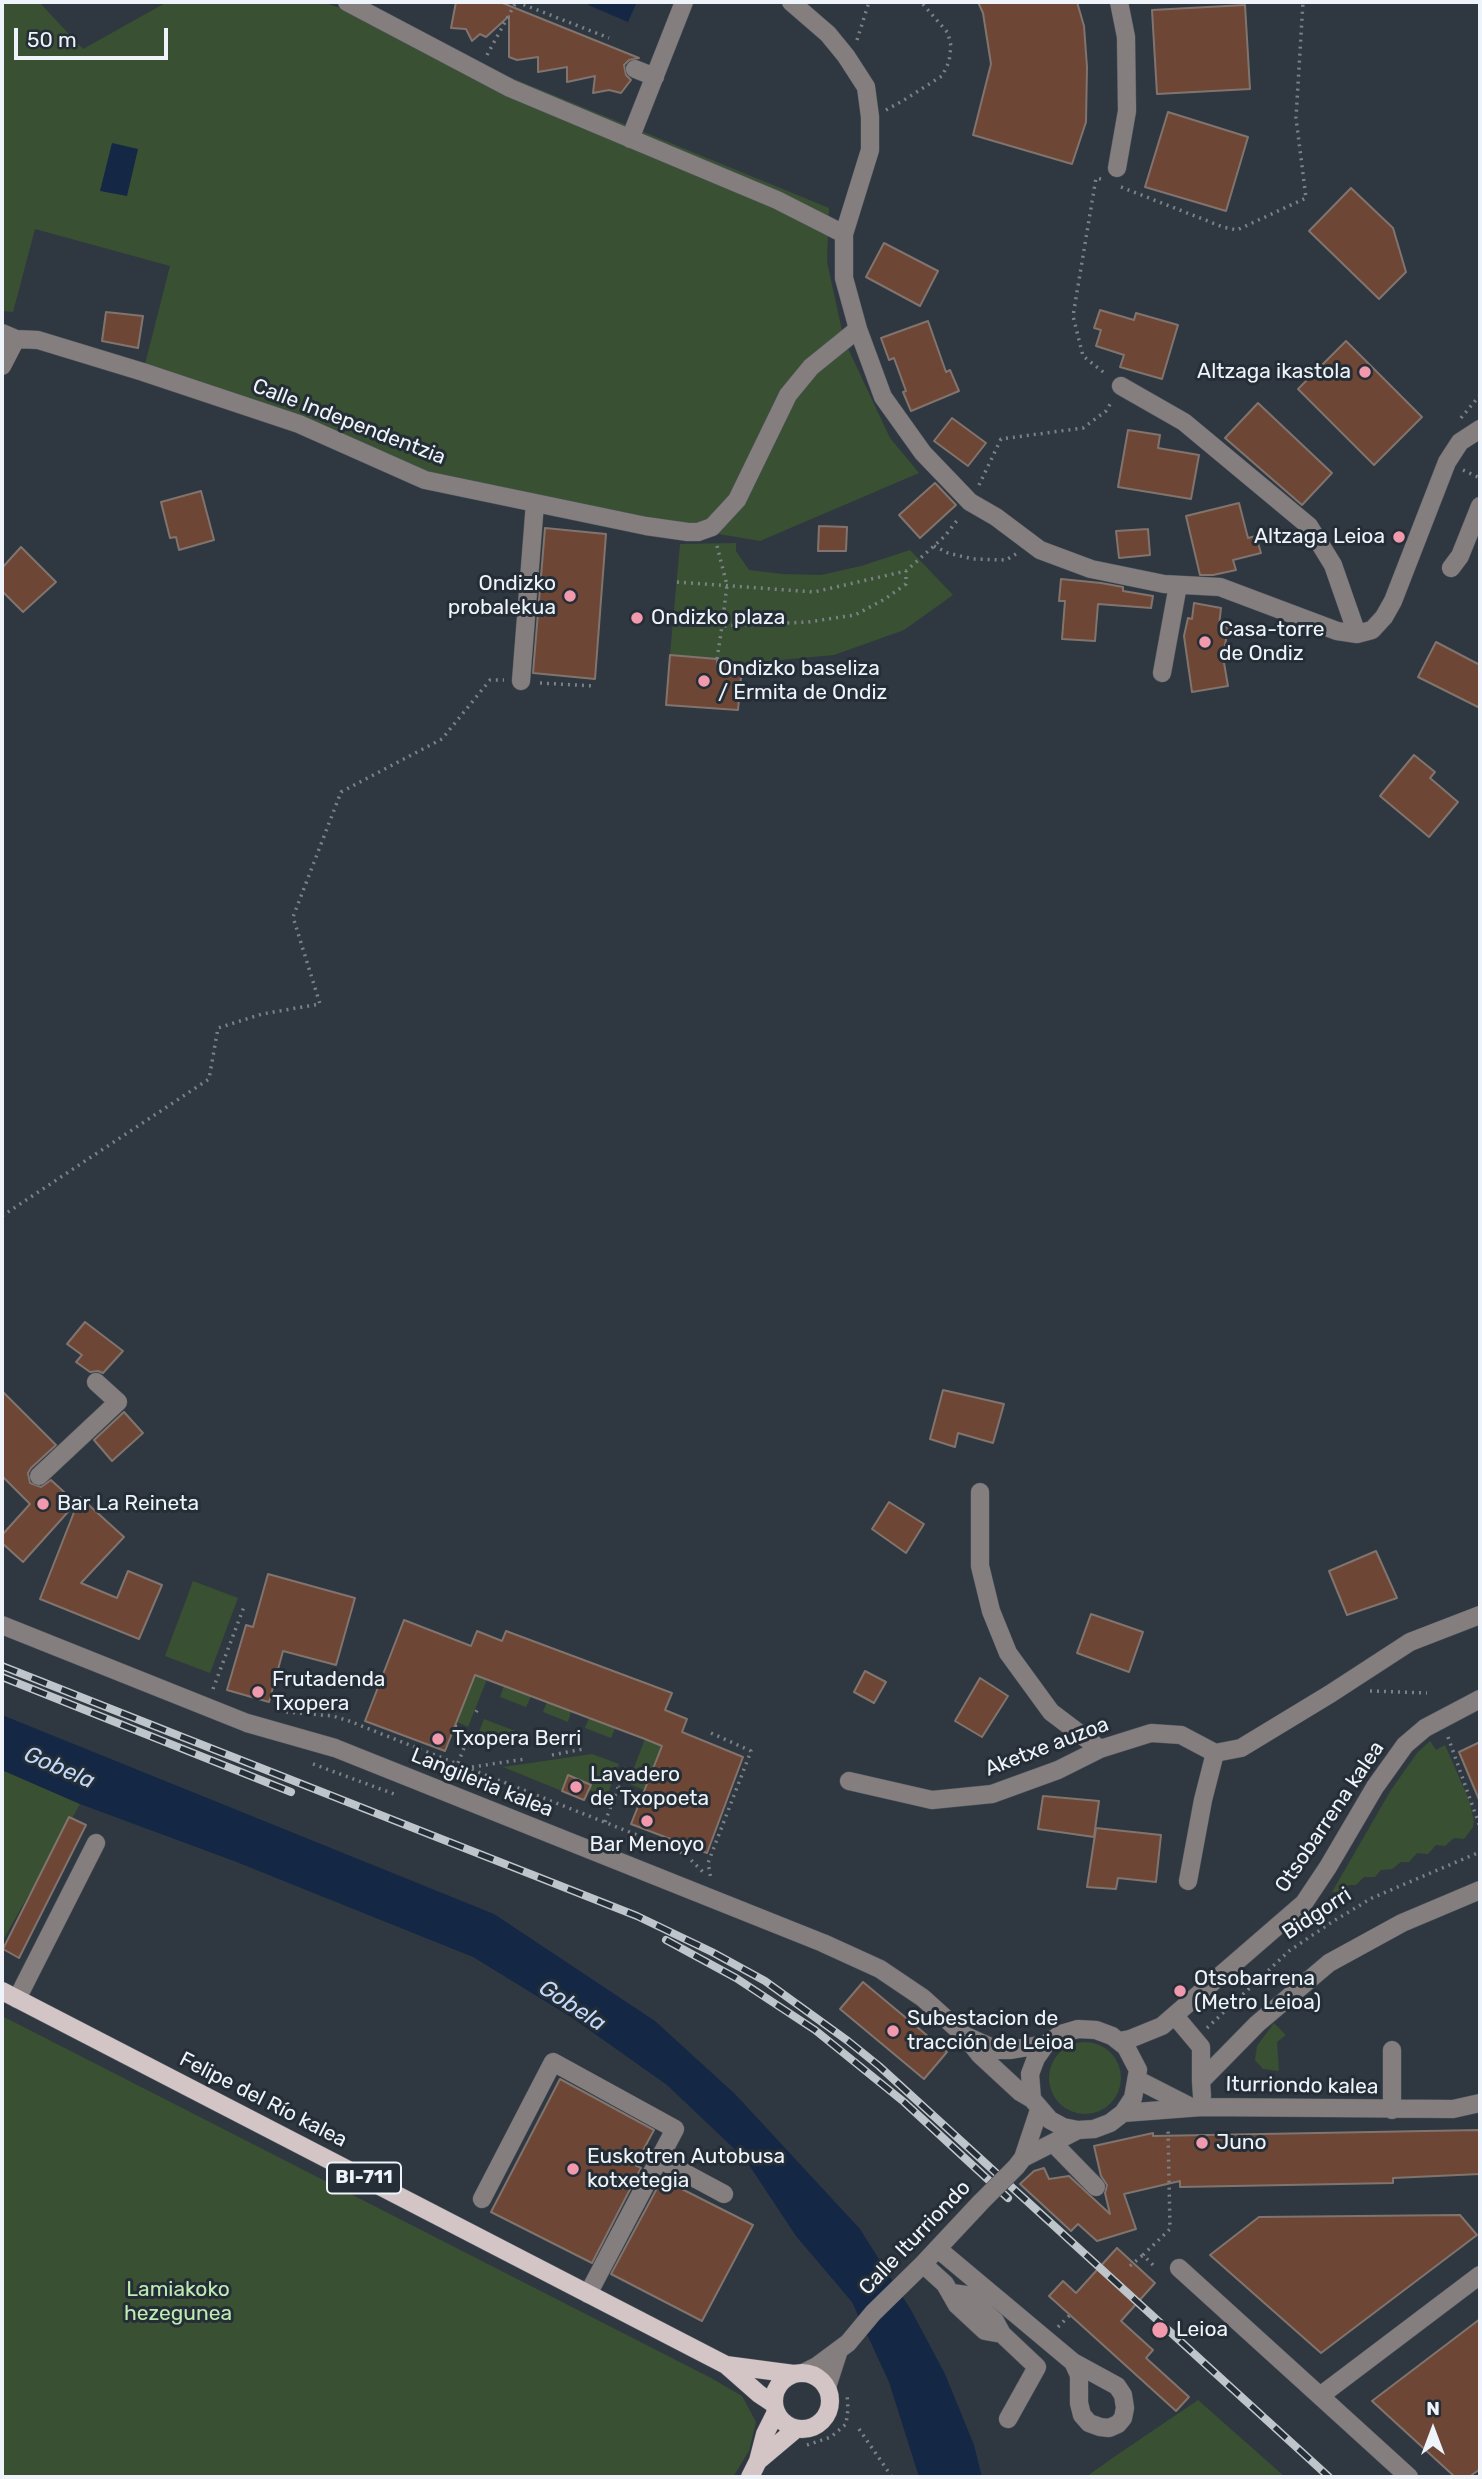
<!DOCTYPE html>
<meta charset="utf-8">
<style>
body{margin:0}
#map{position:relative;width:1482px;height:2479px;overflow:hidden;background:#2f3840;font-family:Rubik,sans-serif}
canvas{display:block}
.frame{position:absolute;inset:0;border:4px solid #eef4f9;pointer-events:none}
.north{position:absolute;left:1398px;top:2395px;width:70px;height:70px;-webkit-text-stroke:5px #252e36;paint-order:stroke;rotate:0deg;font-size:19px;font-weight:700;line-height:28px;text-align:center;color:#eef4f9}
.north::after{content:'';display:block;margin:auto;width:24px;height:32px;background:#eef4f9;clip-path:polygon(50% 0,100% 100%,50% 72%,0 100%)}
.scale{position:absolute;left:14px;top:28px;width:154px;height:32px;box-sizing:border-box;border:4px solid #eef4f9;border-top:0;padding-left:9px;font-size:21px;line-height:24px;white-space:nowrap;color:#eef4f9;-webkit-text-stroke:5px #252e36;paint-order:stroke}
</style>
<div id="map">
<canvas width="1482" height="2479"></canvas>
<div class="frame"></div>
<div class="north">N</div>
<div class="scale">50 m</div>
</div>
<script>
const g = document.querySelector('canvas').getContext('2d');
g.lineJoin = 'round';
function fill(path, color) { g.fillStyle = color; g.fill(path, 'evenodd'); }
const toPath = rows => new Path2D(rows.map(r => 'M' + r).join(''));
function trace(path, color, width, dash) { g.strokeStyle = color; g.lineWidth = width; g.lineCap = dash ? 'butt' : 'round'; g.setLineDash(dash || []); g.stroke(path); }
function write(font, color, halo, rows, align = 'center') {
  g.font = font + ' Rubik,sans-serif'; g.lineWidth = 6; g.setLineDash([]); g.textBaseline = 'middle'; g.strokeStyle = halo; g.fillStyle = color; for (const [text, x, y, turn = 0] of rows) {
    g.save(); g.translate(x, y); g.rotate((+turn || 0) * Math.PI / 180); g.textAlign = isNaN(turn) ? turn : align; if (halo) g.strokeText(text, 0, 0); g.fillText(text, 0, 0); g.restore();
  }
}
fill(toPath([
 [2,2,39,2,83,49,167,2,322,2,396,26,507,76,829,208,827,262,844,340,890,438,919,473,760,541,535,503,425,480,143,372,170,266,35,229,13,312,2,311],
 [736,543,736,551,749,570,782,574,821,575,861,566,910,550,953,595,904,630,834,655,769,661,742,666,717,664,717,659,670,655,680,544],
 [193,1581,238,1598,210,1673,165,1656],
 [475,1675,487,1679,468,1727,457,1722],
 [504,1686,531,1696,526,1707,500,1697],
 [547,1702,571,1711,568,1722,543,1712],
 [589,1718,615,1728,611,1738,585,1728],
 [484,1719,528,1736,525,1745,517,1742,515,1745,502,1740,500,1746,477,1737],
 [645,1739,662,1746,644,1790,628,1783],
 [1430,1741,1436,1750,1445,1745,1469,1800,1474,1821,1473,1827,1464,1839,1454,1838,1445,1846,1436,1845,1428,1854,1417,1853,1409,1862,1401,1862,1392,1869,1381,1870,1375,1877,1364,1877,1356,1885,1349,1885,1338,1892,1332,1892,1391,1790,1417,1753],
 [592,1754,619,1764,603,1807,597,1804,600,1795,589,1790,591,1784,569,1775,562,1791,503,1767],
 [2,1770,80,1804,2,1942],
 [2,2016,711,2378,742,2396,756,2422,749,2451,733,2477,2,2477],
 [1274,2023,1286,2035,1277,2042,1279,2071,1263,2069,1255,2060,1257,2046],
 '1049 2078a36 36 0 1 1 72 0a36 36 0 1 1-72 0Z',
 [1198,2400,1285,2477,1086,2477,1114,2457]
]), '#395132');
fill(toPath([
 [590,2,631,2,636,4,628,22,588,5],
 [112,143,138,149,127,196,100,191],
 [2,1715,494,1914,655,2021,735,2094,860,2229,911,2310,945,2374,974,2445,982,2477,919,2477,889,2382,852,2302,796,2236,745,2159,667,2085,571,2017,473,1957,234,1861,80,1804,2,1770]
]), '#142744');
const building = toPath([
 [456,2,500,2,639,58,629,60,624,65,626,75,631,80,621,93,609,90,593,93,595,76,567,82,567,67,538,72,538,57,517,60,509,57,509,16,486,37,480,34,472,41,466,29,451,28,456,2],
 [978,2,1077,2,1084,26,1087,67,1086,122,1072,164,973,135,991,64,983,13,978,2],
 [1245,5,1250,89,1157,94,1152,10,1245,5],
 [1168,112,1248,137,1226,211,1145,187,1168,112],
 [1351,188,1393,228,1406,272,1379,299,1309,231,1351,188],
 [884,243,938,271,920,306,866,277,884,243],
 [1100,310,1134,320,1136,313,1178,325,1162,379,1120,367,1124,355,1096,346,1101,330,1094,328,1100,310],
 [106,312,143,316,138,348,102,341,106,312],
 [928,321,946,372,950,370,959,391,911,411,903,392,906,391,894,358,889,360,881,338,928,321],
 [1346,341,1422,417,1374,465,1298,389,1346,341],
 [1258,403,1332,473,1302,505,1225,438,1258,403],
 [952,418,986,443,968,466,934,441,952,418],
 [1128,430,1160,435,1158,448,1199,455,1191,499,1118,487,1128,430],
 [935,483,956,505,920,538,899,515,935,483],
 [201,491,214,540,179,550,176,537,170,538,161,502,201,491],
 [1239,503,1248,538,1256,536,1261,553,1233,560,1236,570,1213,575,1200,575,1186,516,1239,503],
 [819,526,847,527,846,551,818,551,819,526],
 [545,528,606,534,595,679,533,673,545,528],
 [1148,529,1150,555,1119,558,1116,531,1148,529],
 [21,547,56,582,23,612,2,591,2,568,21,547],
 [1061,579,1101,583,1123,587,1123,591,1153,596,1151,608,1098,604,1095,641,1062,639,1065,601,1059,601,1061,579],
 [1194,603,1221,608,1219,626,1228,628,1223,657,1228,686,1192,692,1184,636,1188,618,1192,619,1194,603],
 [1436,642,1480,665,1480,708,1418,677,1436,642],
 [670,655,717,659,717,664,742,666,738,710,666,705,670,655],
 [1414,755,1435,772,1430,778,1458,802,1429,837,1380,796,1414,755],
 [85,1322,123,1351,103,1373,98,1371,90,1372,76,1362,82,1355,67,1344,85,1322],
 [943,1390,1004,1404,993,1443,958,1433,955,1447,930,1439,943,1390],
 [2,1391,56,1445,31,1468,28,1473,30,1483,41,1487,51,1480,76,1503,23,1562,2,1543,2,1535,30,1504,2,1476,2,1391],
 [124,1412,143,1433,112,1461,94,1440,124,1412],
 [80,1497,124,1537,81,1583,117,1598,128,1571,162,1585,139,1639,40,1599,80,1497],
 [889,1502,924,1524,906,1553,872,1529,889,1502],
 [1376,1551,1397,1598,1347,1615,1329,1571,1376,1551],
 [268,1574,355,1598,336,1665,283,1651,269,1702,227,1690,246,1625,253,1627,268,1574],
 [1091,1614,1143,1632,1129,1672,1077,1653,1091,1614],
 [404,1620,471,1646,477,1631,502,1641,506,1631,672,1693,665,1710,687,1719,682,1732,743,1757,707,1853,631,1824,662,1746,645,1739,475,1675,445,1751,365,1721,404,1620],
 [865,1671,886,1682,874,1703,854,1692,865,1671],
 [980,1678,1008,1696,982,1737,955,1721,980,1678],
 [1480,1742,1480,1802,1459,1752,1480,1742],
 [568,1775,591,1785,584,1800,562,1791,568,1775],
 [1043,1796,1099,1801,1094,1837,1038,1829,1043,1796],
 [69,1817,86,1825,19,1958,3,1949,69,1817],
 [1096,1828,1161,1835,1156,1882,1118,1878,1116,1889,1087,1887,1096,1828],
 [863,1982,947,2052,924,2079,840,2009,863,1982],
 [560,2079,654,2130,635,2165,641,2168,592,2263,491,2212,560,2079],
 [1480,2130,1480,2174,1393,2178,1393,2183,1180,2187,1180,2181,1124,2194,1136,2229,1097,2241,1078,2224,1071,2231,1020,2184,1034,2171,1044,2168,1049,2179,1069,2176,1110,2214,1105,2193,1107,2185,1101,2176,1094,2146,1153,2133,1153,2136,1480,2130],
 [662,2179,753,2225,702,2321,611,2274,662,2179],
 [1460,2215,1477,2235,1321,2353,1210,2255,1259,2217,1460,2215],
 [1117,2248,1155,2283,1121,2321,1153,2350,1146,2358,1189,2397,1176,2411,1049,2296,1063,2281,1076,2293,1117,2248],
 [1480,2319,1480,2469,1469,2477,1455,2477,1372,2401,1480,2319]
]);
fill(building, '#6d4635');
trace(building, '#81746e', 2);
const minor = toPath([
 [347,2,510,88,777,200,844,234],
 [791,2,828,34,846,56,866,87,870,117,870,150,844,234,844,278,858,329,883,397,923,453,970,502,996,517,1040,550,1091,569,1164,584,1220,587,1337,631,1357,634,1372,630,1384,617,1393,601,1447,462,1460,442,1480,429],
 [635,69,655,77],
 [630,139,684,2],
 [1117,168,1127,111,1126,37,1119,2],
 [2,333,16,339,38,340,143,372,299,424,425,480,646,526,688,532,698,532,712,527,737,500,788,395,811,367,858,329],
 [2,366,16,339],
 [1121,386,1184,422,1309,526,1333,565,1357,634],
 [1451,568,1460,556,1480,506],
 [1162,673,1178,585],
 [521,681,535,503],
 [39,1476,118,1402,96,1382],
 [980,1492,980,1566,991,1611,1008,1653,1051,1712,1100,1749],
 [2,1625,247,1723,335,1748,823,1943,880,1969,923,1998,965,2036,980,2055,1020,2092,1032,2099],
 [849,1781,932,1800,992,1794,1058,1770,1100,1749,1151,1733,1181,1735,1215,1753,1241,1748,1330,1694,1410,1642,1480,1615],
 [1188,1881,1203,1800,1215,1753],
 [17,1999,96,1843],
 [1180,2022,1201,2047,1201,2081],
 [1078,2029,1096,2030,1112,2036,1126,2047,1138,2070,1133,2098,1123,2113,1110,2123,1094,2129,1078,2130,1063,2127,1050,2120,1032,2099,1030,2074,1036,2058,1046,2044,1061,2034,1078,2029],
 [966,2036,997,2050,1010,2050,1046,2044],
 [1119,2041,1130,2039,1162,2026,1304,1903,1328,1867,1375,1787,1405,1745,1425,1728,1480,1699],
 [1392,2050,1392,2110],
 [1138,2080,1191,2107],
 [1202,2096,1201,2081,1257,2024,1329,1963,1402,1923,1480,1890],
 [1123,2113,1202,2107,1453,2109,1480,2103],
 [1054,2144,1096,2187],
 [1023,2158,1039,2110],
 [659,2159,724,2194],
 [1016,2167,1023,2158,1078,2130],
 [482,2199,553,2062,675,2129,588,2294],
 [938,2249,1073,2362,1117,2386,1123,2395,1125,2408,1123,2418,1118,2424,1109,2428,1100,2427,1089,2423,1082,2415,1079,2403,1079,2375,1073,2362],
 [923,2264,945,2284,957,2305,985,2331,1002,2334],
 [1179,2268,1320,2396],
 [952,2293,966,2295,995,2321,1002,2334,1037,2367,1008,2419],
 [803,2373,817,2366,848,2343,873,2313,923,2264,981,2202],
 [827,2387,839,2350],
 [1409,2477,1320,2396,1480,2275]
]);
const major = toPath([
 [2,1991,726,2365,759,2394,774,2404],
 [726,2365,794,2374],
 '774 2401a28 28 0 1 1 56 0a28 28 0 1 1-56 0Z',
 [758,2461,796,2429],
 [750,2477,758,2461,765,2434,776,2412]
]);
trace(minor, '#4e565e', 19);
trace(major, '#4e565e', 19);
trace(toPath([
 [517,2,609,38],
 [576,3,576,2],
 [857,40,869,2],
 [487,55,516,2],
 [886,110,904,100,942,76,949,62,951,46,948,33,921,2],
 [1101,179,1096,178,1073,316,1083,356,1107,375],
 [1121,187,1223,227,1237,230,1306,198,1296,118,1303,2],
 [1461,418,1480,395],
 [1463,470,1480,478],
 [979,485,1001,439,1083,428,1106,411,1112,401],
 [717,546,727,585,722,626,808,622,855,615,885,599,906,584,906,571],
 [934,546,948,553,973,559,1006,560,1016,554],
 [677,582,814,592,906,571,945,536,959,518],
 [717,659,722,626],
 [540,683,595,686],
 [2,1216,209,1079,218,1028,262,1014,320,1004,293,917,341,792,442,739,490,680,504,680],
 [213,1689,245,1604],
 [1370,1691,1427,1693],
 [286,1712,333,1716,349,1721,685,1854,705,1874],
 [476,1712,479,1707],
 [455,1726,467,1731],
 [711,1733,751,1751,708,1863,711,1879],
 [1448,1737,1480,1827],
 [552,1755,583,1749],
 [458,1763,466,1743],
 [313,1764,394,1794],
 [472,1767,525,1759],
 [618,1787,642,1796],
 [605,1822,626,1766],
 [1207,2028,1289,1951,1332,1922,1372,1898,1480,1852],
 [1153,2265,1143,2255,1170,2229,1168,2129],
 [1130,2266,1143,2255],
 [1058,2327,1070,2315],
 [859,2429,892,2477],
 [807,2445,831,2437,846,2424,848,2409,847,2393]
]), '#7a8288', 3.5, [2, 5]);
trace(minor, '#857e7f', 18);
trace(major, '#d3c5c6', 18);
const rail = toPath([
 [2,1666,637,1916,712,1952,765,1981,848,2041,879,2066,1329,2477],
 [2,1677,291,1792],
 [666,1940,736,1978,815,2030,904,2102,1008,2198]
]);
trace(rail, '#bfc6cb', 8);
trace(rail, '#252e36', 5, [16]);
const minorBridge = toPath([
 [981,2202,1016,2167]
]);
trace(minorBridge, '#4e565e', 19, []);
trace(minorBridge, '#857e7f', 18);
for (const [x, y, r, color] of [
 [1365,372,7,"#f29aad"],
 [1399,537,7,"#f29aad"],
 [570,596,7,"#f29aad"],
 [637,618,7,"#f29aad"],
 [1205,642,7,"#f29aad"],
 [704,681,7,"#f29aad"],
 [43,1504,7,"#f29aad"],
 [258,1692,7,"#f29aad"],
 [438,1739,7,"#f29aad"],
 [576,1787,7,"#f29aad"],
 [647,1821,7,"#f29aad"],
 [1180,1991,7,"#f29aad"],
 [893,2031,7,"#f29aad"],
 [1202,2143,7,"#f29aad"],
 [573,2169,7,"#f29aad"],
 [1160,2330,9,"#f29aad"]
]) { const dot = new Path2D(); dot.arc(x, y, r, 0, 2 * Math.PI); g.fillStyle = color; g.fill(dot); trace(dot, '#252e36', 2.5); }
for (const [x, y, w] of [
 [364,2178,74]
]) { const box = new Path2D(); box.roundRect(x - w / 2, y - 15.5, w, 31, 5); g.fillStyle = '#252e36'; g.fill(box); trace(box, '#eef4f9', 2); }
write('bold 19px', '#eef4f9', null, [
 ["BI-711",364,2178]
]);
write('21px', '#eef4f9', '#252e36', [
 ["Altzaga ikastola",1351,372,"right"],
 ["Altzaga Leioa",1385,537,"right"],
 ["Ondizko",556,584,"right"],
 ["probalekua",556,608,"right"],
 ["Ondizko plaza",651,618],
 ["Casa-torre",1219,630],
 ["de Ondiz",1219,654],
 ["Ondizko baseliza",718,669],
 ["/ Ermita de Ondiz",718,693],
 ["Bar La Reineta",57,1504],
 ["Frutadenda",272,1680],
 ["Txopera",272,1704],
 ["Txopera Berri",452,1739],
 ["Lavadero",590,1775],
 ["de Txopoeta",590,1799],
 ["Bar Menoyo",647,1845,"center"],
 ["Otsobarrena",1194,1979],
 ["(Metro Leioa)",1194,2003],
 ["Subestacion de",907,2019],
 ["tracción de Leioa",907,2043],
 ["Juno",1216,2143],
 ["Euskotren Autobusa",587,2157],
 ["kotxetegia",587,2181],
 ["Leioa",1176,2330]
], 'left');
write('21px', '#eef4f9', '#252e36', [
 ["Calle Independentzia",349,422,21],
 ["Aketxe auzoa",1047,1747,-21],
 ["Langileria kalea",482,1783,22],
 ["Otsobarrena kalea",1330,1817,-56],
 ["Bidgorri",1317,1914,-33],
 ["Iturriondo kalea",1302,2086,1],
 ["Felipe del Río kalea",263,2100,27],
 ["Calle Iturriondo",915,2238,-46]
]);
write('21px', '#bfecb3', '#252e36', [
 ["Lamiakoko",178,2290],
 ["hezegunea",178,2314]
]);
write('italic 23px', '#c3d9fc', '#252e36', [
 ["Gobela",59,1768,23],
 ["Gobela",572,2006,33]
]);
</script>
